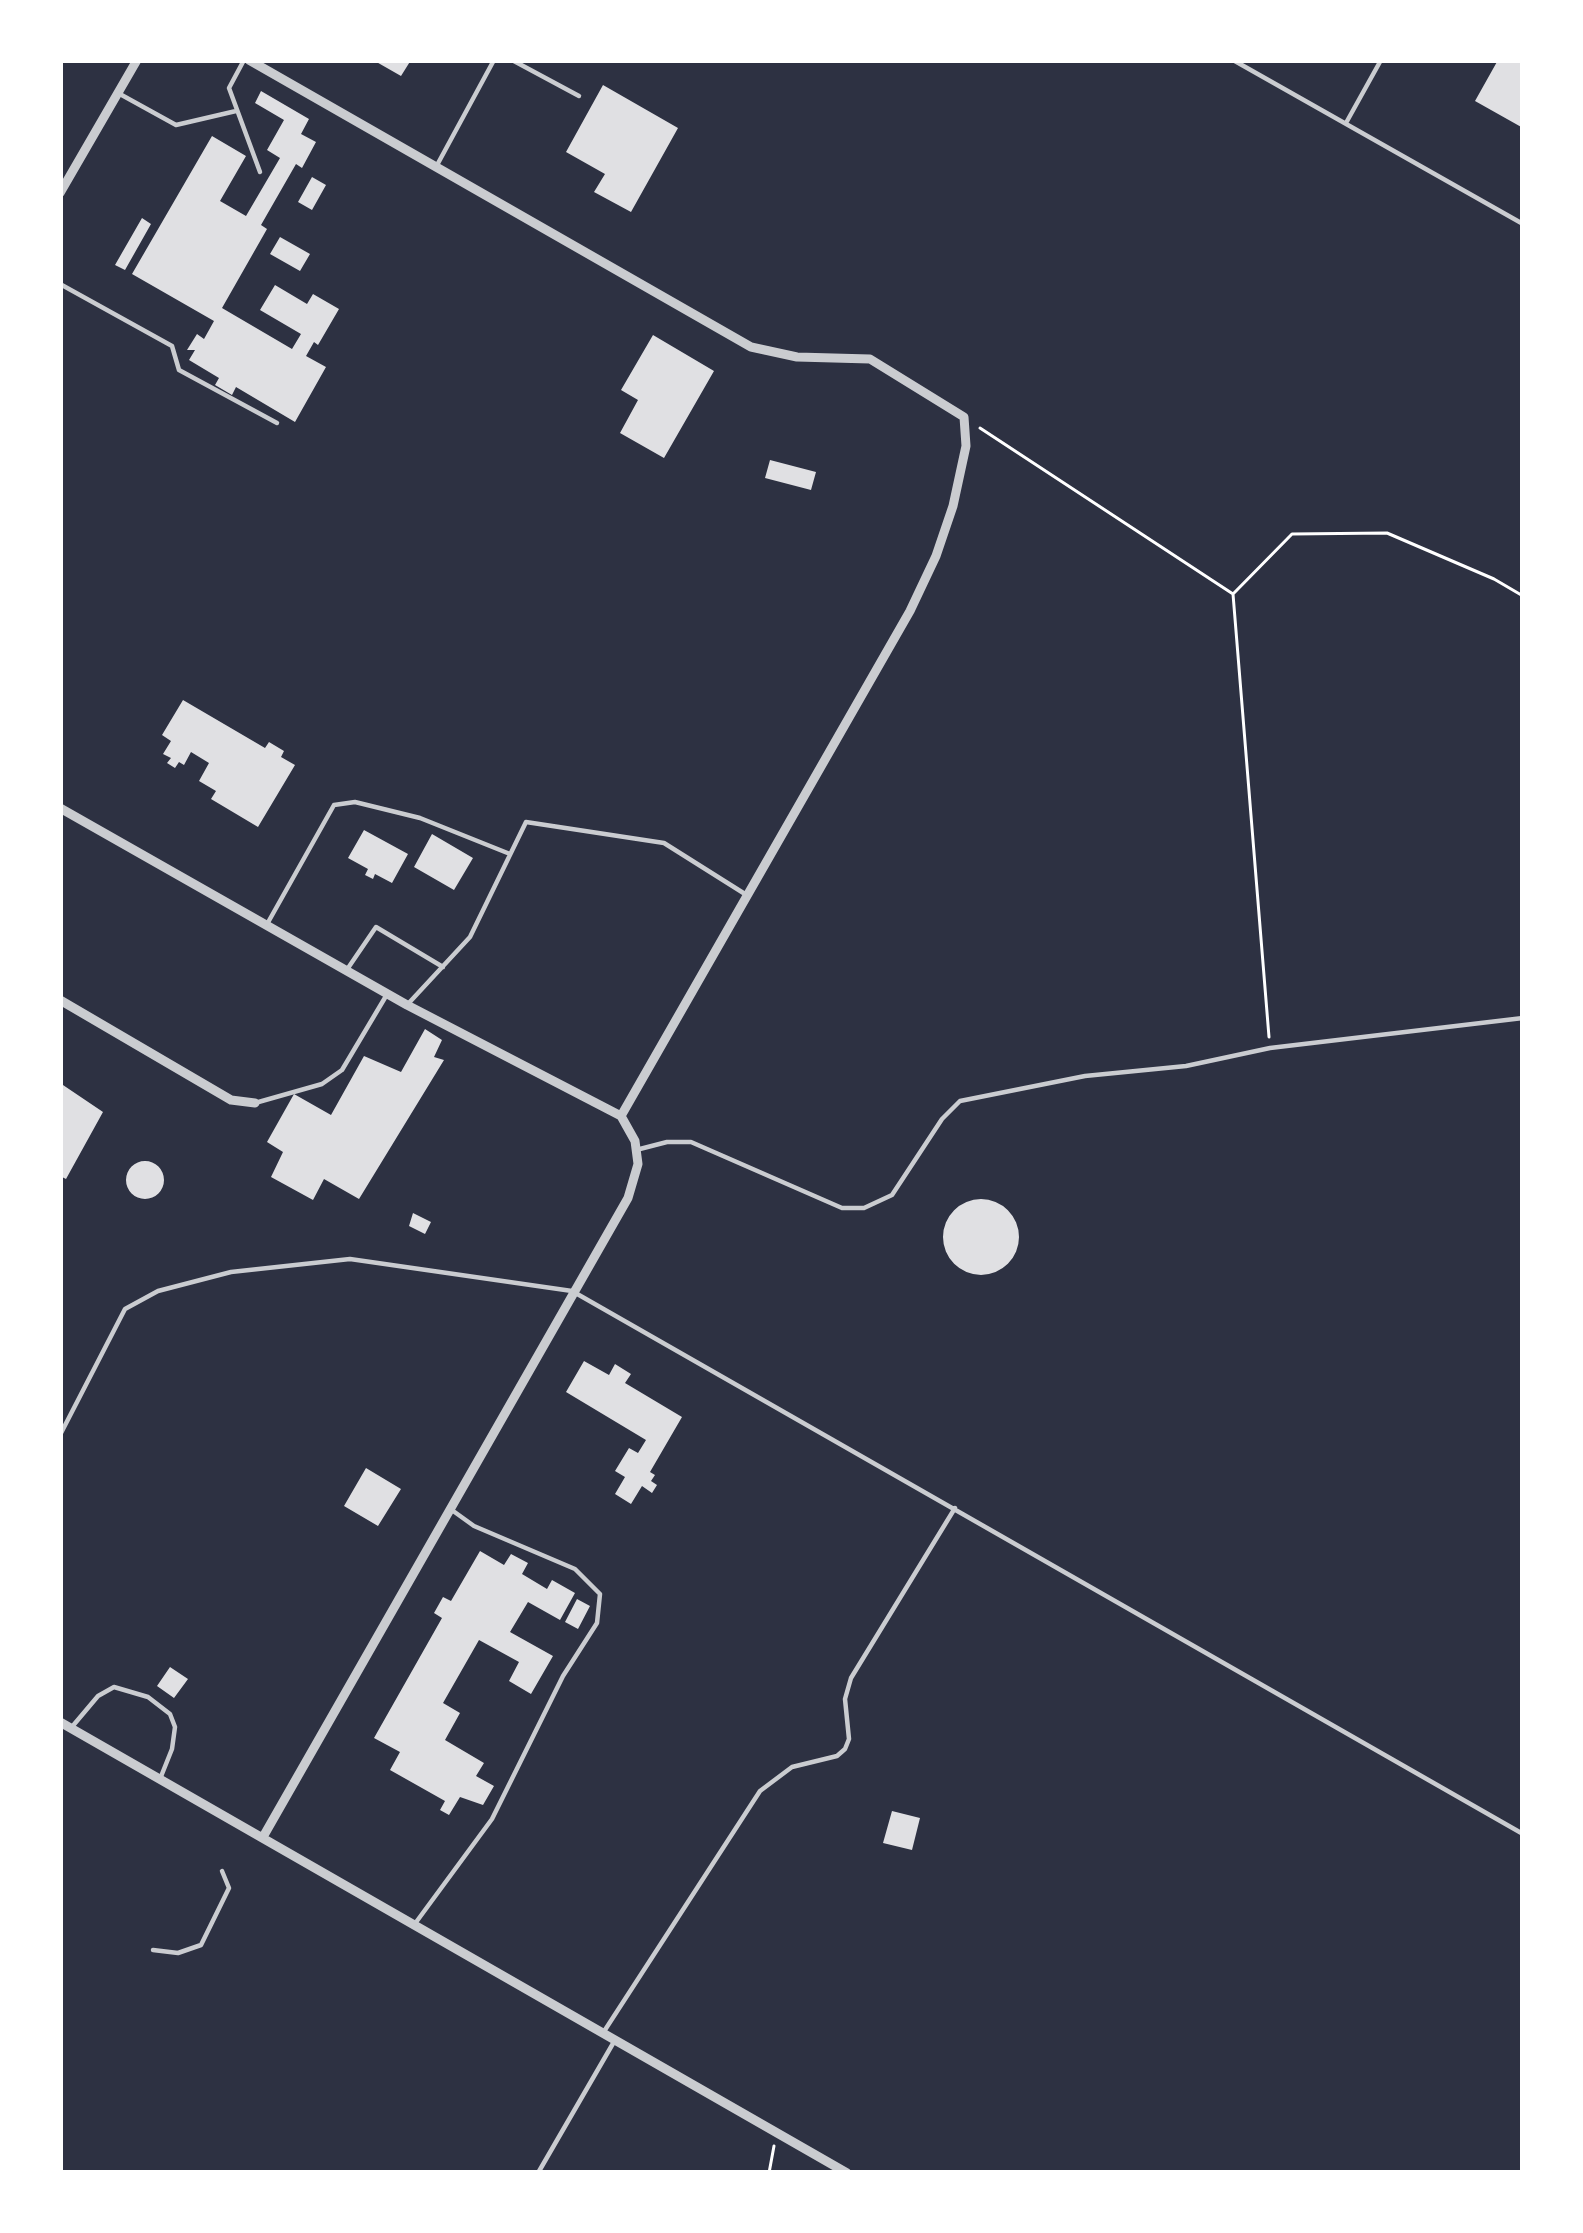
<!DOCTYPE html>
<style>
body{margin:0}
#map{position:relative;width:1583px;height:2233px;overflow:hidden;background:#2d3142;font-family:Helvetica,sans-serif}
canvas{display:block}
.frame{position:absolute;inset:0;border:63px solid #fff;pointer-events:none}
</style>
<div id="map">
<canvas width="1583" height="2233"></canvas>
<div class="frame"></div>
</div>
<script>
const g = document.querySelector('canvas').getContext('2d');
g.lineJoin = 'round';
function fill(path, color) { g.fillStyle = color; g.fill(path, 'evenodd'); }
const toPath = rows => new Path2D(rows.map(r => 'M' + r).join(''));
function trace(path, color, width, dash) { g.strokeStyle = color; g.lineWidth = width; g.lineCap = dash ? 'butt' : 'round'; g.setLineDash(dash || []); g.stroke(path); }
fill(toPath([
 [373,60,411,60,401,76],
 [1498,60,1523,60,1523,128,1475,101],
 [603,85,678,128,631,212,594,192,605,174,566,152],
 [261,91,309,119,301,134,316,142,302,168,296,164,261,225,267,229,222,308,292,349,301,334,260,310,275,285,307,304,313,294,339,309,318,345,314,342,306,356,326,367,295,422,236,387,232,395,215,385,219,378,189,360,195,350,187,350,197,334,204,339,214,321,132,274,212,136,246,156,220,201,246,216,280,158,267,150,284,120,255,103],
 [312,177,326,185,312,210,298,202],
 [142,218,151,224,125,270,115,265],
 [280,237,310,254,300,271,270,254],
 [653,335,714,371,664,458,620,433,638,400,621,390],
 [770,460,816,472,811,490,765,478],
 [183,700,265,748,269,742,284,751,281,757,295,765,258,827,211,799,216,791,199,781,209,763,191,752,184,765,179,762,175,768,167,763,171,758,163,754,171,741,162,735],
 [364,830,408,854,392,883,375,874,373,879,365,875,368,869,348,858],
 [432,834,473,858,454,890,414,867],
 [425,1029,442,1040,434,1057,444,1060,359,1199,324,1179,313,1200,271,1177,283,1152,267,1142,294,1094,331,1115,364,1056,401,1072],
 [60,1083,103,1112,66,1179,60,1176],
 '126 1180a19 19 0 1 1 38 0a19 19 0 1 1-38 0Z',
 '943 1237a38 38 0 1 1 76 0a38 38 0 1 1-76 0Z',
 [413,1213,431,1222,425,1234,409,1226],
 [584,1361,609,1375,615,1364,631,1374,625,1383,682,1417,650,1472,655,1475,651,1481,657,1485,652,1493,642,1486,631,1504,615,1494,625,1477,615,1471,629,1448,638,1453,646,1440,566,1392],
 [366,1468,401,1489,378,1526,344,1506],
 [480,1551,504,1565,511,1554,528,1563,522,1574,547,1589,552,1580,575,1593,560,1620,528,1602,510,1632,553,1656,531,1694,509,1681,519,1662,479,1640,443,1703,460,1713,445,1740,484,1763,476,1776,494,1786,483,1805,460,1797,449,1815,440,1810,445,1801,390,1770,400,1752,374,1738,442,1618,434,1613,443,1597,451,1601],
 [577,1599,590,1606,578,1629,565,1622],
 [170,1667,188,1679,174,1698,157,1686],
 [892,1811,920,1818,912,1850,883,1843]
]), '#e0e0e3');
trace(toPath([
 [980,428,1233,594,1269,1037],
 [1234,593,1292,534,1387,533,1494,579,1523,596],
 [769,2173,774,2146]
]), '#fff', 3);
trace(toPath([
 [244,60,229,88,260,172],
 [512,60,579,96],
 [1233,60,1523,224],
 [118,93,176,125,236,111],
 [1346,123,1381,60],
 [436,167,494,60],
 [60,284,172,346,179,370,277,423],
 [266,926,334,805,355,802,420,818,510,854],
 [346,971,376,927,443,967],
 [407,1005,470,937,526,822,664,843,745,894],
 [255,1103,322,1084,342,1070,386,996],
 [636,1150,667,1142,691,1142,842,1208,864,1208,892,1195,942,1119,960,1101,1085,1076,1186,1066,1270,1048,1523,1018],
 [60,1435,125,1309,158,1291,231,1272,350,1259,572,1291,1523,1834],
 [71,1728,98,1696,114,1687,148,1697,170,1714,175,1727,172,1749,160,1779],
 [414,1925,492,1819,563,1676,597,1623,600,1594,575,1569,474,1526,449,1508],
 [153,1950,178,1953,201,1945,229,1888,222,1871],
 [603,2033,760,1791,792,1767,837,1756,845,1749,849,1739,845,1699,851,1678,955,1508],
 [538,2173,615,2040]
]), '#caccd0', 4.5);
trace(toPath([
 [249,60,751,347,797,357,870,359,964,417,966,446,953,506,936,556,910,611,621,1116],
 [60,193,137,60],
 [60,808,407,1005,621,1116,635,1141,638,1164,628,1198,263,1837],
 [60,1000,231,1100,255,1103],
 [60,1722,847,2173]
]), '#caccd0', 9);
</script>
